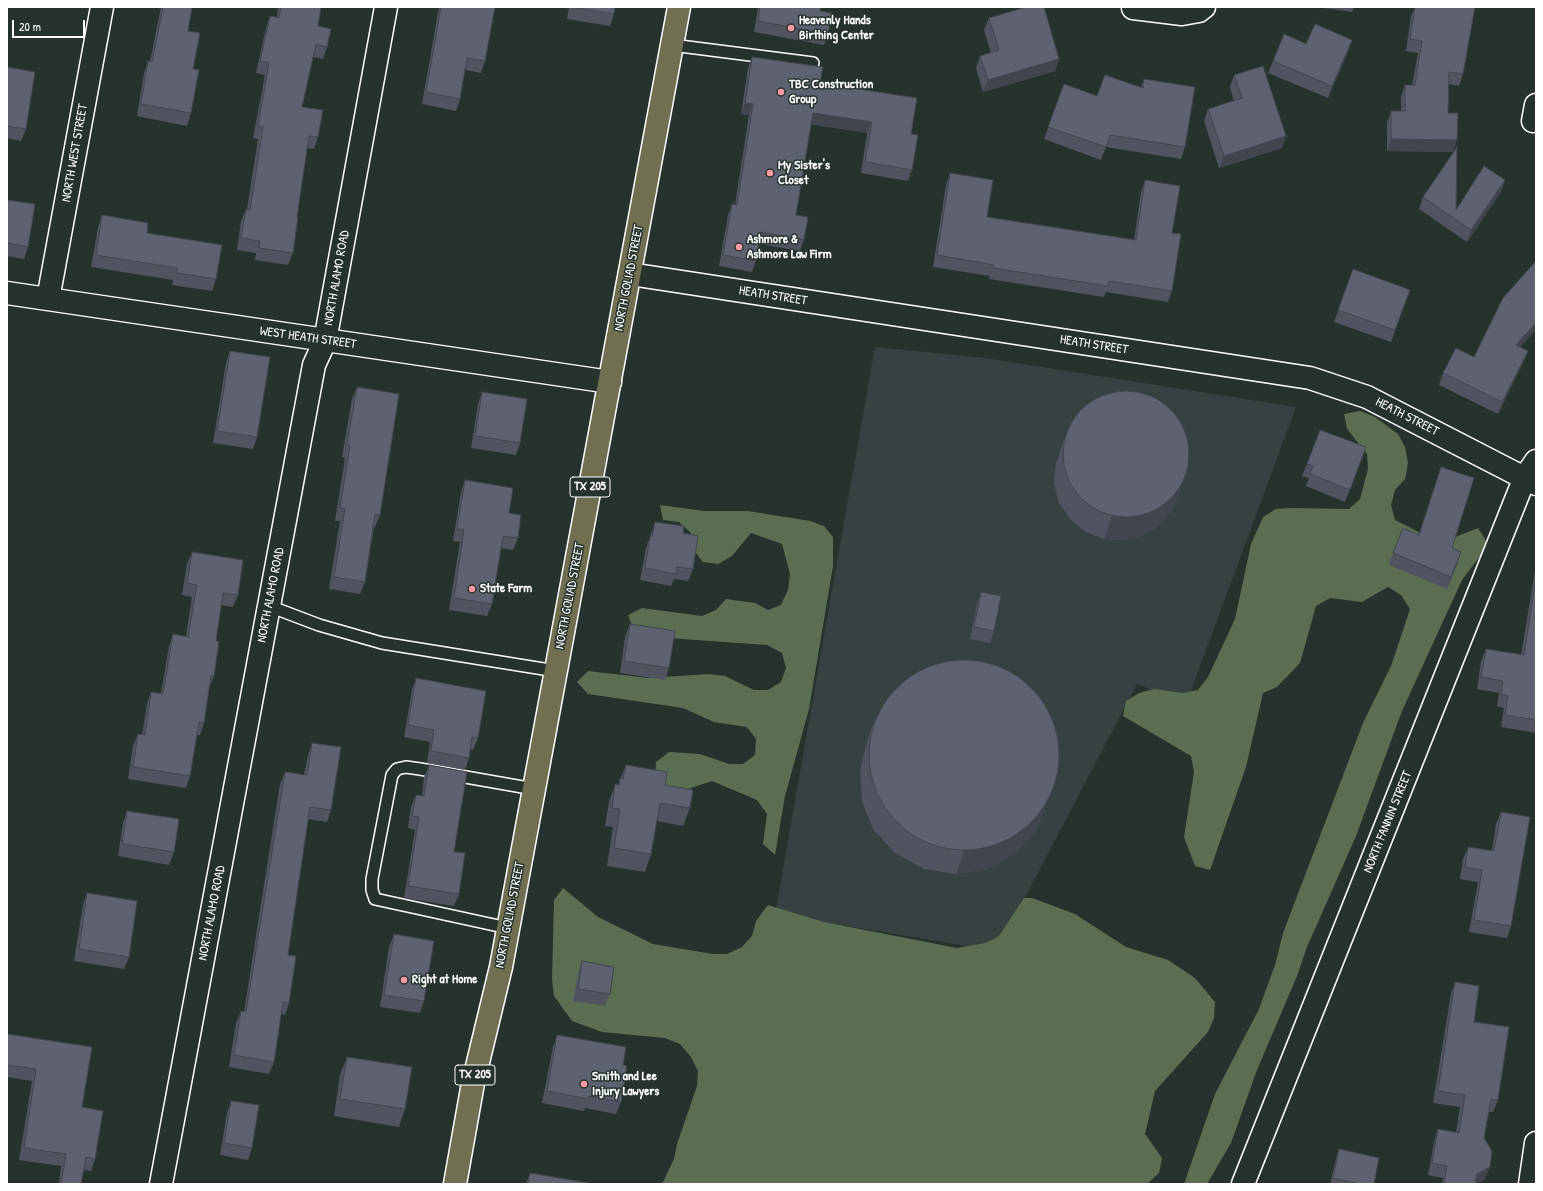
<!DOCTYPE html>
<style>
body{margin:0}
#map{position:relative;width:1543px;height:1191px;overflow:hidden;background:#26332d;font-family:"Patrick Hand",sans-serif}
canvas{display:block}
.frame{position:absolute;inset:0;border:8px solid #fff;pointer-events:none}
.scale{position:absolute;left:12px;top:20px;width:73px;height:18px;box-sizing:border-box;border:2px solid #fff;border-top:0;padding-left:5px;font-size:12px;line-height:14px;white-space:nowrap;color:#fff;-webkit-text-stroke:3px #26332d;paint-order:stroke}
</style>
<div id="map">
<canvas width="1543" height="1191"></canvas>
<div class="frame"></div>
<div class="scale">20 m</div>
</div>
<script>
const g = document.querySelector('canvas').getContext('2d');
g.lineJoin = 'round';
function fill(path, color) { g.fillStyle = color; g.fill(path, 'evenodd'); }
const toPath = rows => new Path2D(rows.map(r => 'M' + r).join(''));
function trace(path, color, width, dash) { g.strokeStyle = color; g.lineWidth = width; g.lineCap = dash ? 'butt' : 'round'; g.setLineDash(dash || []); g.stroke(path); }
function write(font, color, halo, rows, align = 'center') {
  g.font = font + ' "Patrick Hand",sans-serif'; g.lineWidth = 3; g.setLineDash([]); g.textBaseline = 'middle'; g.strokeStyle = halo; g.fillStyle = color; for (const [text, x, y, turn = 0] of rows) {
    g.save(); g.translate(x, y); g.rotate((+turn || 0) * Math.PI / 180); g.textAlign = isNaN(turn) ? turn : align; if (halo) g.strokeText(text, 0, 0); g.fillText(text, 0, 0); g.restore();
  }
}
fill(toPath([
 [875,347,985,358,1296,407,1186,704,1137,684,997,951,775,914]
]), '#374141');
fill(toPath([
 [1360,411,1375,417,1398,434,1405,447,1408,463,1405,479,1395,490,1391,505,1395,520,1435,540,1450,539,1478,528,1486,541,1481,555,1462,580,1402,711,1356,836,1307,947,1297,976,1257,1070,1231,1143,1207,1184,1184,1184,1215,1094,1259,1009,1275,965,1283,933,1363,723,1391,666,1410,609,1401,595,1388,587,1362,602,1330,598,1316,606,1300,663,1277,687,1263,693,1246,767,1210,870,1195,866,1184,837,1194,772,1191,756,1123,716,1126,701,1139,693,1154,689,1183,693,1198,690,1208,677,1235,619,1251,544,1263,517,1276,509,1291,508,1349,509,1360,499,1368,469,1367,454,1347,429,1344,414],
 [660,505,704,511,748,511,810,521,824,526,833,537,833,566,809,709,785,796,775,855,763,844,767,814,757,800,712,781,682,791,666,788,655,777,656,762,669,752,700,754,729,764,743,764,755,755,756,739,747,727,714,722,683,708,588,694,577,682,588,671,648,678,709,674,725,676,754,690,768,690,781,682,786,668,782,653,767,645,668,638,634,630,628,615,642,608,702,616,716,610,726,599,755,603,768,610,781,605,788,590,790,574,782,544,751,533,732,556,718,564,703,562,693,549,691,533,679,522,663,520],
 [563,888,598,917,653,944,713,954,727,954,742,947,752,936,756,921,768,905,824,922,957,948,986,943,999,936,1024,898,1032,898,1075,914,1126,947,1168,960,1195,978,1215,1002,1214,1018,1208,1032,1155,1091,1145,1134,1162,1158,1159,1173,1147,1184,662,1184,674,1159,677,1144,697,1086,698,1071,691,1057,680,1044,665,1038,602,1032,572,1021,554,996,552,979,554,900]
]), '#5b6e52');
const lane = toPath([
 [672,45,813,63],
 [269,606,319,625,382,643,556,671],
 [508,928,375,899,372,890,372,879,392,775,397,769,406,767,420,769,534,789]
]);
const street = toPath([
 [1133,8,1182,14,1199,11,1204,7],
 [1533,121,1536,105],
 [7,293,610,382],
 [48,299,102,7],
 [161,1184,314,365,325,341,386,7],
 [1243,1184,1525,477,1536,461],
 [1530,1184,1536,1143]
]);
const secondary = toPath([
 [630,274,1310,378,1367,397,1536,484]
]);
const primary = toPath([
 [455,1184,473,1083,501,967,679,7]
]);
trace(lane, '#fff', 14);
trace(street, '#fff', 25);
trace(secondary, '#fff', 25);
trace(primary, '#fff', 25);
trace(lane, '#26332d', 11);
trace(street, '#26332d', 22);
trace(secondary, '#26332d', 22);
trace(primary, '#706f52', 22);
fill(toPath([
 [161,7,192,7,188,31,193,69,191,113,187,126,137,116,144,73,148,61,150,61,160,12],
 [278,7,321,7,318,26,327,47,323,59,313,57,302,107,318,137,314,149,307,148,297,217,293,253,288,265,255,260,256,253,237,250,241,221,246,209,247,209,258,139,253,138,265,75,256,73,266,28,270,16,277,17],
 [439,7,495,7,485,61,481,73,465,70,460,99,456,111,422,104],
 [569,7,615,7,614,14,610,26,567,19],
 [758,7,821,7,820,11,828,34,824,45,754,32],
 [1318,7,1354,7,1352,12],
 [1415,7,1476,7,1474,12,1463,74,1459,86,1449,84,1448,113,1453,152,1387,151,1387,123,1391,111,1401,111,1401,97,1405,85,1412,85,1418,53,1406,51,1411,16],
 [989,18,1059,59,1055,71,983,92,976,68,980,56,991,53,984,30],
 [1352,40,1348,52,1328,98,1268,73,1273,61,1306,44],
 [752,57,820,83,911,134,912,170,908,181,861,173,867,133,811,124,796,215,804,240,800,251,759,244,756,261,752,272,719,266,728,215,732,204,735,205,749,115,741,114,748,68],
 [7,67,26,129,21,141,7,138],
 [1234,75,1282,148,1219,168,1204,121,1208,109,1234,101,1230,87],
 [1144,79,1185,147,1181,159,1106,147,1101,160,1044,139,1064,84,1097,96,1141,87],
 [950,173,987,217,1134,240,1141,192,1145,180,1172,233,1172,291,1168,302,1106,292,1104,297,989,279,990,276,933,267,946,185],
 [1505,180,1501,192,1467,242,1419,209,1423,197,1456,210],
 [7,200,28,247,24,259,7,256],
 [102,215,147,233,216,279,212,291,172,285,173,280,91,267,98,228],
 [1353,269,1410,290,1391,342,1334,322],
 [1520,348,1528,351,1523,363,1498,414,1439,385,1443,373,1474,357],
 [230,351,257,437,253,449,213,443,226,363],
 [357,387,380,515,375,527,374,527,365,582,360,594,329,589,340,521,335,521,345,458,342,457,352,399],
 [482,392,520,443,516,455,471,448,478,404],
 [1320,430,1366,447,1345,502,1306,486,1309,478,1302,476],
 [1064,440,1179,494,1171,512,1158,526,1142,536,1123,540,1104,539,1086,532,1071,520,1059,503,1054,483,1056,463],
 [1441,467,1452,548,1457,564,1447,589,1389,565,1393,553,1419,534],
 [465,480,518,538,513,550,501,548,492,604,487,616,449,610,460,542,453,541,461,492],
 [655,522,683,533,693,569,688,581,674,579,671,586,640,580,646,548],
 [192,552,238,595,233,607,221,605,216,641,214,676,209,688,204,723,200,735,197,735,190,776,186,788,128,779,133,746,138,734,142,735,147,704,151,692,161,693,169,646,173,634,186,636,192,597,182,595,187,564],
 [1536,565,1536,733,1501,727,1504,708,1497,706,1499,693,1477,689,1481,661,1486,649,1521,655],
 [981,592,994,631,990,643,970,639,977,604],
 [630,624,669,668,665,680,620,673,625,636],
 [416,678,478,738,473,750,470,749,469,758,465,770,427,763,430,742,404,737,412,690],
 [876,717,1038,827,1017,852,988,869,956,874,924,869,895,853,873,829,862,801,860,770,867,741],
 [312,743,331,810,327,822,308,819,288,955,289,1003,285,1015,281,1014,274,1062,269,1074,229,1067,236,1023,241,1011,244,1012,280,784,285,772,304,775,308,755],
 [429,765,454,852,459,894,454,906,404,898,415,830,408,828,411,807,416,795,422,796,424,777],
 [626,765,665,785,690,808,683,826,657,821,651,854,645,872,607,866,613,827,605,826,609,802,615,784,618,785],
 [127,811,174,852,169,865,118,856,123,823],
 [1501,812,1511,926,1507,938,1469,932,1478,882,1460,879,1463,859,1468,847,1492,851,1496,824],
 [87,893,129,957,124,969,74,961,83,905],
 [394,934,424,1001,420,1013,380,1007,389,947],
 [582,961,610,994,605,1006,573,1001,578,974],
 [1455,982,1474,1022,1498,1100,1493,1112,1489,1112,1484,1138,1485,1179,1476,1184,1442,1184,1443,1178,1428,1175,1434,1142,1438,1129,1456,1133,1460,1107,1433,1103,1451,994],
 [7,1034,82,1107,95,1159,91,1171,84,1170,81,1184,59,1184,61,1166,19,1160,32,1081,7,1077],
 [557,1035,623,1065,621,1102,616,1114,585,1108,584,1111,542,1103,553,1047],
 [347,1057,405,1109,399,1127,334,1116,340,1075],
 [231,1101,252,1148,248,1160,220,1155,227,1113],
 [1339,1149,1374,1184,1330,1184,1337,1155],
 [530,1173,589,1184,526,1184]
]), '#515460');
fill(toPath([
 [1352,40,1348,52,1328,98,1332,86],
 [1059,59,1055,71,983,92,988,80],
 [745,103,753,104,749,115,741,114],
 [813,113,872,122,867,133,809,124],
 [1286,136,1282,148,1219,168,1224,156],
 [1391,139,1457,140,1453,152,1387,151],
 [1505,180,1501,192,1467,242,1471,230],
 [1536,323,1536,330,1511,357,1516,345],
 [1528,351,1523,363,1498,414,1502,402],
 [1187,471,1179,494,1171,512,1158,526,1142,536,1123,540,1104,539,1112,516],
 [1461,552,1457,564,1447,589,1451,577],
 [1058,773,1038,827,1017,852,988,869,956,874,964,851],
 [1490,1167,1485,1179,1476,1184,1474,1184,1477,1174]
]), '#42454e');
const building = toPath([
 [163,7,192,7,188,31,200,33,193,69,199,70,191,113,141,104,148,61,152,62,163,7],
 [281,7,321,7,318,26,331,29,327,47,316,44,302,107,323,110,318,137,309,136,297,217,298,217,293,253,259,248,260,241,241,238,246,209,250,210,263,127,258,126,269,63,260,61,270,16,279,18,281,7],
 [441,7,495,7,485,61,467,58,460,99,426,92,441,7],
 [571,7,615,7,614,14,571,7],
 [760,7,821,7,820,11,832,13,828,34,758,21,760,7],
 [1026,7,1044,7,1059,59,988,80,980,56,999,50,989,18,1026,7],
 [1415,7,1475,7,1463,74,1449,72,1448,113,1458,113,1457,140,1391,139,1391,111,1405,111,1405,85,1415,85,1422,41,1410,39,1415,7],
 [1315,24,1352,40,1332,86,1273,61,1284,34,1306,44,1315,24],
 [752,57,823,67,820,83,917,98,911,134,918,135,912,170,865,162,872,122,813,113,796,215,808,217,804,240,761,232,756,261,723,255,732,204,737,205,753,104,745,103,752,57],
 [1263,66,1286,136,1224,156,1208,109,1242,98,1234,75,1263,66],
 [7,67,35,72,26,129,7,126,7,67],
 [1105,75,1143,88,1144,79,1195,87,1185,147,1110,135,1106,147,1048,127,1064,84,1097,96,1105,75],
 [1457,147,1456,210,1484,166,1505,180,1471,230,1423,197,1457,147],
 [950,173,993,180,987,217,1136,240,1145,180,1180,186,1172,233,1181,234,1172,291,1109,281,1108,286,993,268,994,265,937,255,950,173],
 [7,200,35,204,28,247,7,243,7,200],
 [102,215,148,223,147,233,222,245,216,279,177,273,177,268,96,255,102,215],
 [1535,262,1536,263,1536,323,1516,345,1528,351,1502,402,1443,373,1456,348,1474,357,1503,298,1535,262],
 [1353,269,1410,290,1395,330,1338,310,1353,269],
 [230,351,270,357,257,437,217,431,230,351],
 [357,387,399,394,380,515,375,514,365,582,334,577,345,509,340,508,350,446,347,445,357,387],
 '1063 454a63 63 0 1 1 126 0a63 63 0 1 1-126 0Z',
 [482,392,527,399,520,443,475,436,482,392],
 [1320,430,1366,447,1350,490,1310,474,1313,466,1307,464,1320,430],
 [1441,467,1474,478,1452,548,1461,552,1451,577,1393,553,1403,528,1419,535,1441,467],
 [465,480,513,488,509,513,521,515,518,538,503,536,492,604,454,598,464,530,457,529,465,480],
 [655,522,684,526,683,533,698,536,693,569,677,567,676,574,645,568,650,536,652,537,655,522],
 [192,552,243,560,238,595,223,593,216,641,219,642,214,676,211,676,204,723,199,722,190,776,133,767,138,734,145,735,151,692,163,694,173,634,188,637,197,585,187,583,192,552],
 [1536,578,1536,720,1505,715,1508,696,1501,694,1503,681,1481,677,1486,649,1524,655,1536,578],
 [981,592,1001,596,994,631,974,627,981,592],
 [630,624,675,631,669,668,624,661,630,624],
 '869 755a95 95 0 1 1 190 0a95 95 0 1 1-190 0Z',
 [416,678,486,691,478,738,472,737,469,758,431,751,434,730,408,725,416,678],
 [312,743,341,747,331,810,310,807,288,955,296,956,289,1003,283,1002,274,1062,234,1055,241,1011,246,1012,285,772,307,775,312,743],
 [429,765,467,772,454,852,465,853,459,894,408,886,419,817,412,816,416,795,424,796,429,765],
 [626,765,667,772,665,785,693,790,690,808,660,803,651,854,614,848,620,809,612,808,615,784,619,785,620,778,623,779,626,765],
 [127,811,179,819,174,852,122,844,127,811],
 [1501,812,1530,817,1511,926,1474,920,1482,870,1465,867,1468,847,1494,851,1501,812],
 [87,893,137,901,129,957,79,949,87,893],
 [394,934,434,941,424,1001,384,995,394,934],
 [582,961,614,967,610,994,578,989,582,961],
 [1455,982,1479,986,1474,1022,1509,1027,1498,1100,1491,1099,1484,1138,1492,1151,1490,1167,1477,1174,1475,1184,1444,1184,1447,1166,1432,1163,1438,1129,1459,1133,1465,1095,1438,1091,1455,982],
 [7,1034,92,1047,82,1107,103,1111,95,1159,86,1157,81,1184,61,1184,66,1154,24,1148,36,1069,7,1065,7,1034],
 [557,1035,626,1047,623,1065,627,1066,621,1102,589,1096,588,1099,547,1091,557,1035],
 [347,1057,412,1067,405,1109,340,1099,347,1057],
 [231,1101,259,1105,252,1148,224,1143,231,1101],
 [1339,1149,1379,1158,1374,1184,1360,1184,1333,1178,1339,1149],
 [530,1173,589,1183,589,1184,528,1184,530,1173]
]);
fill(building, '#5e6270');
trace(building, '#42454e', 1);
for (const [x, y, r, color] of [
 [791,28,4,"#ff9aa2"],
 [781,92,4,"#ff9aa2"],
 [770,173,4,"#ff9aa2"],
 [739,247,4,"#ff9aa2"],
 [472,589,4,"#ff9aa2"],
 [404,980,4,"#ff9aa2"],
 [584,1084,4,"#ff9aa2"]
]) { const dot = new Path2D(); dot.arc(x, y, r, 0, 2 * Math.PI); g.fillStyle = color; g.fill(dot); trace(dot, '#26332d', 1.5); }
for (const [x, y, w] of [
 [590,487,40],
 [475,1075,40]
]) { const box = new Path2D(); box.roundRect(x - w / 2, y - 10, w, 20, 3); g.fillStyle = '#26332d'; g.fill(box); trace(box, '#fff', 1); }
write('bold 12px', '#fff', null, [
 ["TX 205",590,487],
 ["TX 205",475,1075]
]);
write('bold 13px', '#fff', '#26332d', [
 ["Heavenly Hands",799,21],
 ["Birthing Center",799,36],
 ["TBC Construction",789,85],
 ["Group",789,100],
 ["My Sister's",778,166],
 ["Closet",778,181],
 ["Ashmore &",747,240],
 ["Ashmore Law Firm",747,255],
 ["State Farm",480,589],
 ["Right at Home",412,980],
 ["Smith and Lee",592,1077],
 ["Injury Lawyers",592,1092]
], 'left');
write('13px', '#fff', '#26332d', [
 ["NORTH WEST STREET",75,153,-80],
 ["NORTH ALAMO ROAD",337,278,-80],
 ["NORTH GOLIAD STREET",629,278,-79],
 ["HEATH STREET",773,296,9],
 ["WEST HEATH STREET",308,338,8],
 ["HEATH STREET",1094,345,9],
 ["HEATH STREET",1407,417,27],
 ["NORTH ALAMO ROAD",271,595,-79],
 ["NORTH GOLIAD STREET",570,596,-79],
 ["NORTH FANNIN STREET",1388,822,-68],
 ["NORTH ALAMO ROAD",212,913,-79],
 ["NORTH GOLIAD STREET",510,915,-79]
]);
</script>
